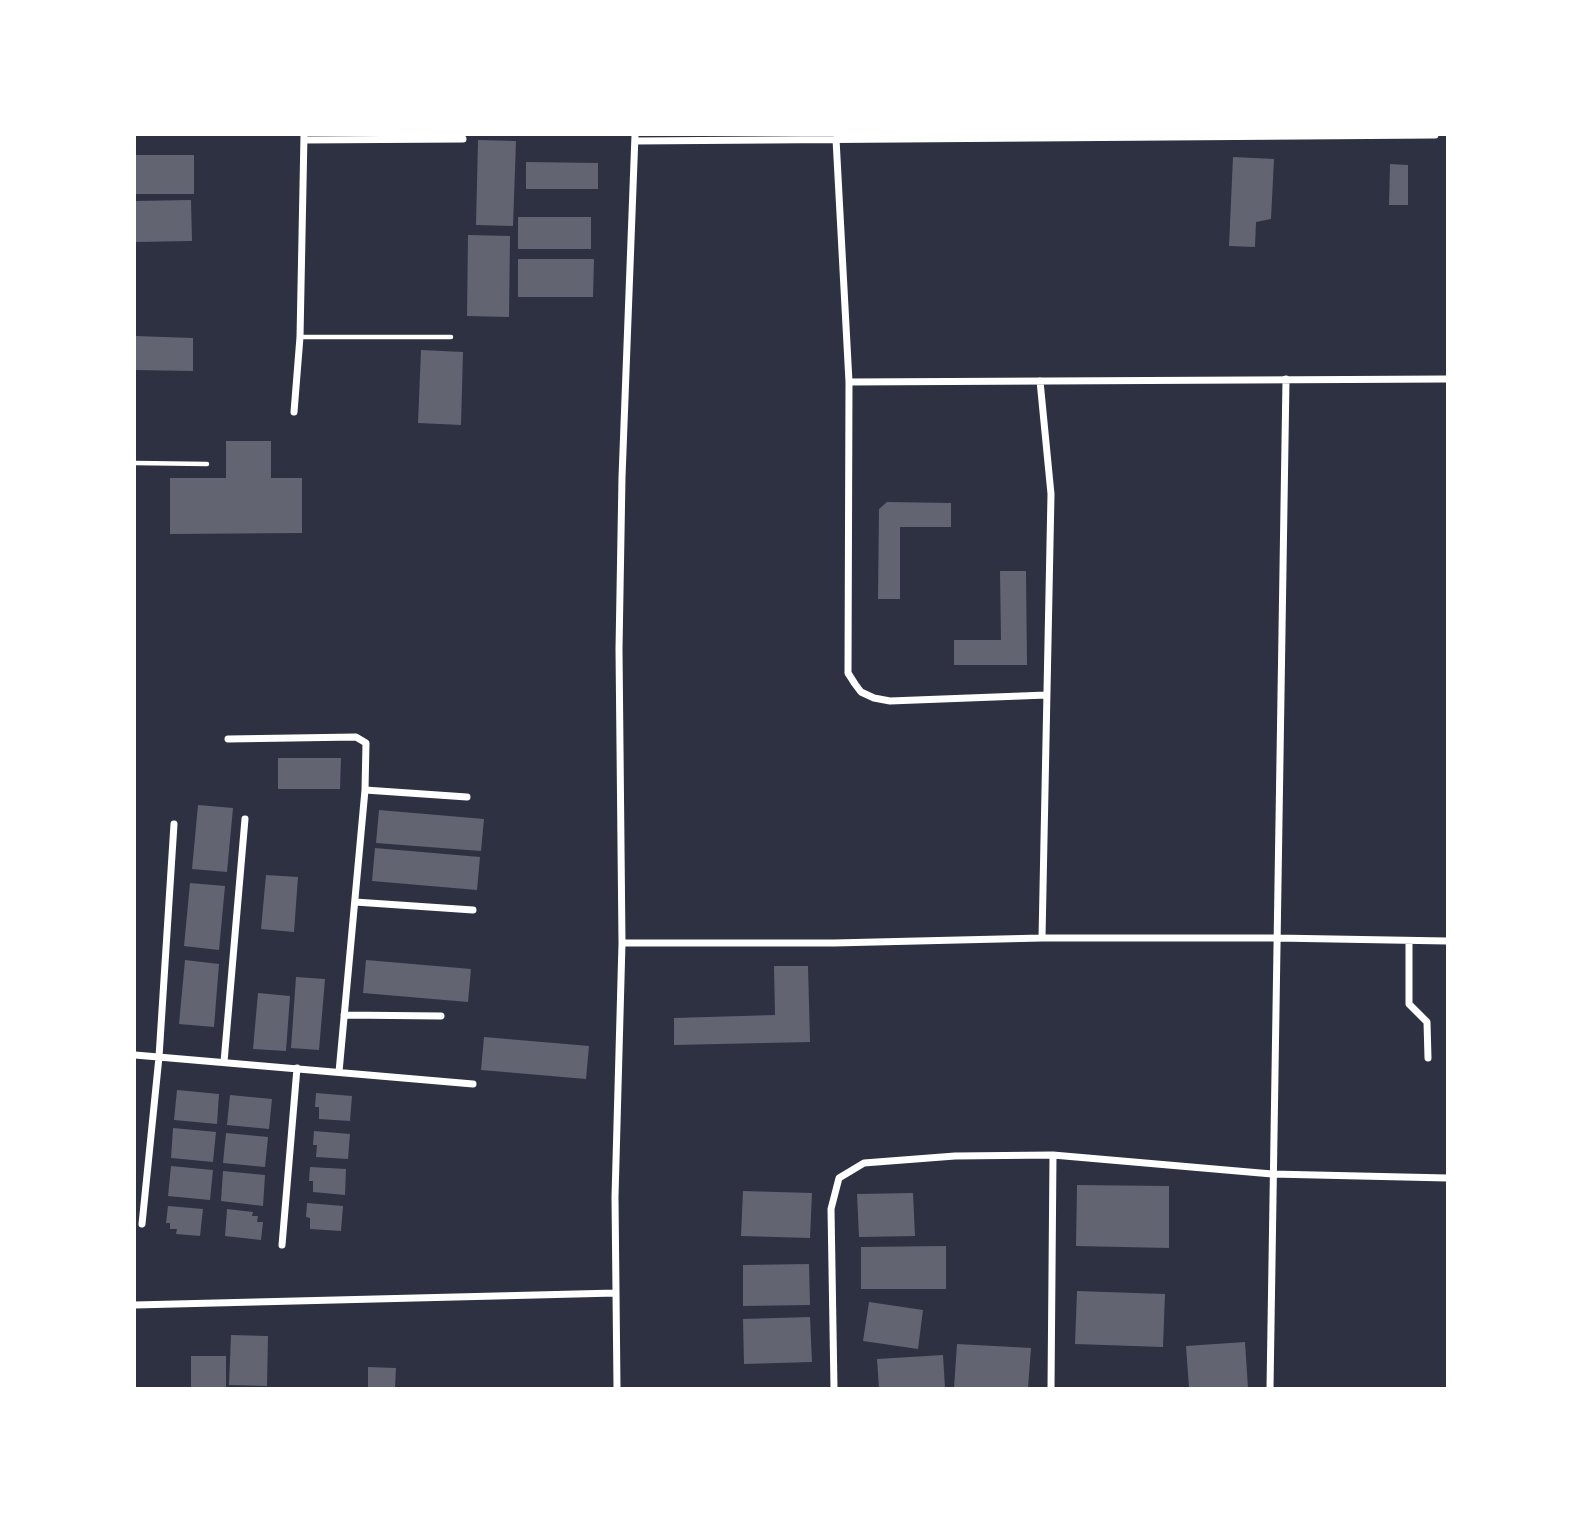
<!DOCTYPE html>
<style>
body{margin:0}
#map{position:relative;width:1582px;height:1523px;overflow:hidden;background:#2d3142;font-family:"Exo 2",sans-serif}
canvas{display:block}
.frame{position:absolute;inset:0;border:136px solid #fff;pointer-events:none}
</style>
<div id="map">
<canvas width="1582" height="1523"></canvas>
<div class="frame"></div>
</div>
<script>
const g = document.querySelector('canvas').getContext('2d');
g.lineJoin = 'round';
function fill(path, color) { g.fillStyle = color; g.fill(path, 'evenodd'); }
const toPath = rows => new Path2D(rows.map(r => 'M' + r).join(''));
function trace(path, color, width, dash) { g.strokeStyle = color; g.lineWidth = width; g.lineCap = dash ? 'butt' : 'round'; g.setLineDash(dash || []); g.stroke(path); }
fill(toPath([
 [478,140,516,141,513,226,476,225],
 [135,155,194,155,194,194,135,194],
 [1233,157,1274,159,1271,219,1256,222,1255,247,1229,246],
 [526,162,598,163,598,189,526,189],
 [1390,164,1408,165,1408,205,1389,205],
 [191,200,192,241,135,242,135,201],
 [518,217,591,217,591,249,518,249],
 [468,235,510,236,509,317,467,316],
 [518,259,594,259,593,297,518,297],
 [135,336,193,338,193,371,135,370],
 [421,350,463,352,461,425,418,423],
 [226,441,271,441,271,478,302,478,302,533,170,534,170,478,226,478],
 [887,502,951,503,951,527,900,527,900,599,878,599,879,509],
 [1000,571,1026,571,1027,665,954,665,954,640,1001,640],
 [278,758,341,758,340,789,278,789],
 [198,805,233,808,227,872,192,869],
 [379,810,484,819,481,851,376,843],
 [375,848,480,857,477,890,372,881],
 [266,875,298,877,294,932,261,929],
 [190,883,225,886,219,950,184,946],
 [185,960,219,964,214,1027,179,1024],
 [366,960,471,969,468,1002,363,993],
 [774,966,808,966,810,1042,674,1045,674,1018,775,1015],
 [296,977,325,979,319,1050,291,1048],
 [258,993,290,996,286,1051,253,1049],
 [484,1037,589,1046,586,1079,481,1070],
 [177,1090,219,1094,217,1124,174,1120],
 [316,1093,352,1096,350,1121,319,1119,319,1107,315,1107],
 [230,1095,272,1099,269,1129,227,1125],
 [173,1128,216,1132,213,1162,171,1158],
 [314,1131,350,1134,348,1159,316,1157,317,1145,313,1145],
 [226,1133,268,1137,265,1167,223,1163],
 [171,1166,213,1170,210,1200,168,1196],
 [310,1167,346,1169,345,1195,313,1192,313,1181,309,1181],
 [223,1171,265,1175,263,1206,221,1201],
 [1077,1185,1169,1186,1169,1248,1076,1246],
 [743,1191,812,1193,810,1238,741,1236],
 [913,1193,915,1236,859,1237,857,1194],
 [307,1203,343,1206,341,1231,310,1229,310,1218,306,1217],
 [168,1206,203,1209,200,1236,176,1234,177,1229,170,1229,170,1223,166,1223],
 [227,1209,253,1212,252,1216,258,1216,257,1222,263,1222,261,1240,225,1236],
 [946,1246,946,1289,861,1289,861,1247],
 [809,1264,810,1305,743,1306,743,1265],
 [1077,1291,1165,1294,1163,1347,1075,1344],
 [869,1302,923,1310,918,1349,863,1341],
 [810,1317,812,1362,744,1364,743,1319],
 [231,1335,268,1336,267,1386,229,1385],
 [1245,1342,1248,1388,1189,1388,1186,1346],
 [957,1344,1031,1348,1028,1388,954,1388],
 [943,1355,945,1388,879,1388,877,1359],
 [191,1356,226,1356,226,1388,191,1388],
 [368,1367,396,1368,395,1388,368,1388]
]), '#626471');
trace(toPath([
 [300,337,451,337],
 [135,463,207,464]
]), '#fff', 4.5);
trace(toPath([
 [836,139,849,382,1447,379],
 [304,140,463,139],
 [635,141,1435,135],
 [1040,381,1051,494,1042,938],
 [849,382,848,673,855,684,861,692,874,698,890,701,1047,695],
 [294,412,300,337,304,135],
 [228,739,356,737,366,743,365,790,339,1072],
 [365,790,467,797],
 [355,902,473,910],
 [1409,941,1409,1004,1427,1022,1428,1058],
 [622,943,834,943,1042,938,1276,938,1447,941],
 [344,1015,441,1016],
 [135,1055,473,1084],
 [224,1062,245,819],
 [142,1224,159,1057,174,824],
 [282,1245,297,1068],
 [135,1305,616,1293],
 [617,1388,615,1197,622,943,619,649,622,477,635,135],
 [834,1388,831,1209,839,1178,864,1163,955,1156,1053,1155,1272,1174,1447,1178],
 [1051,1388,1053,1155],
 [1270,1388,1286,379]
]), '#fff', 7);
</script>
